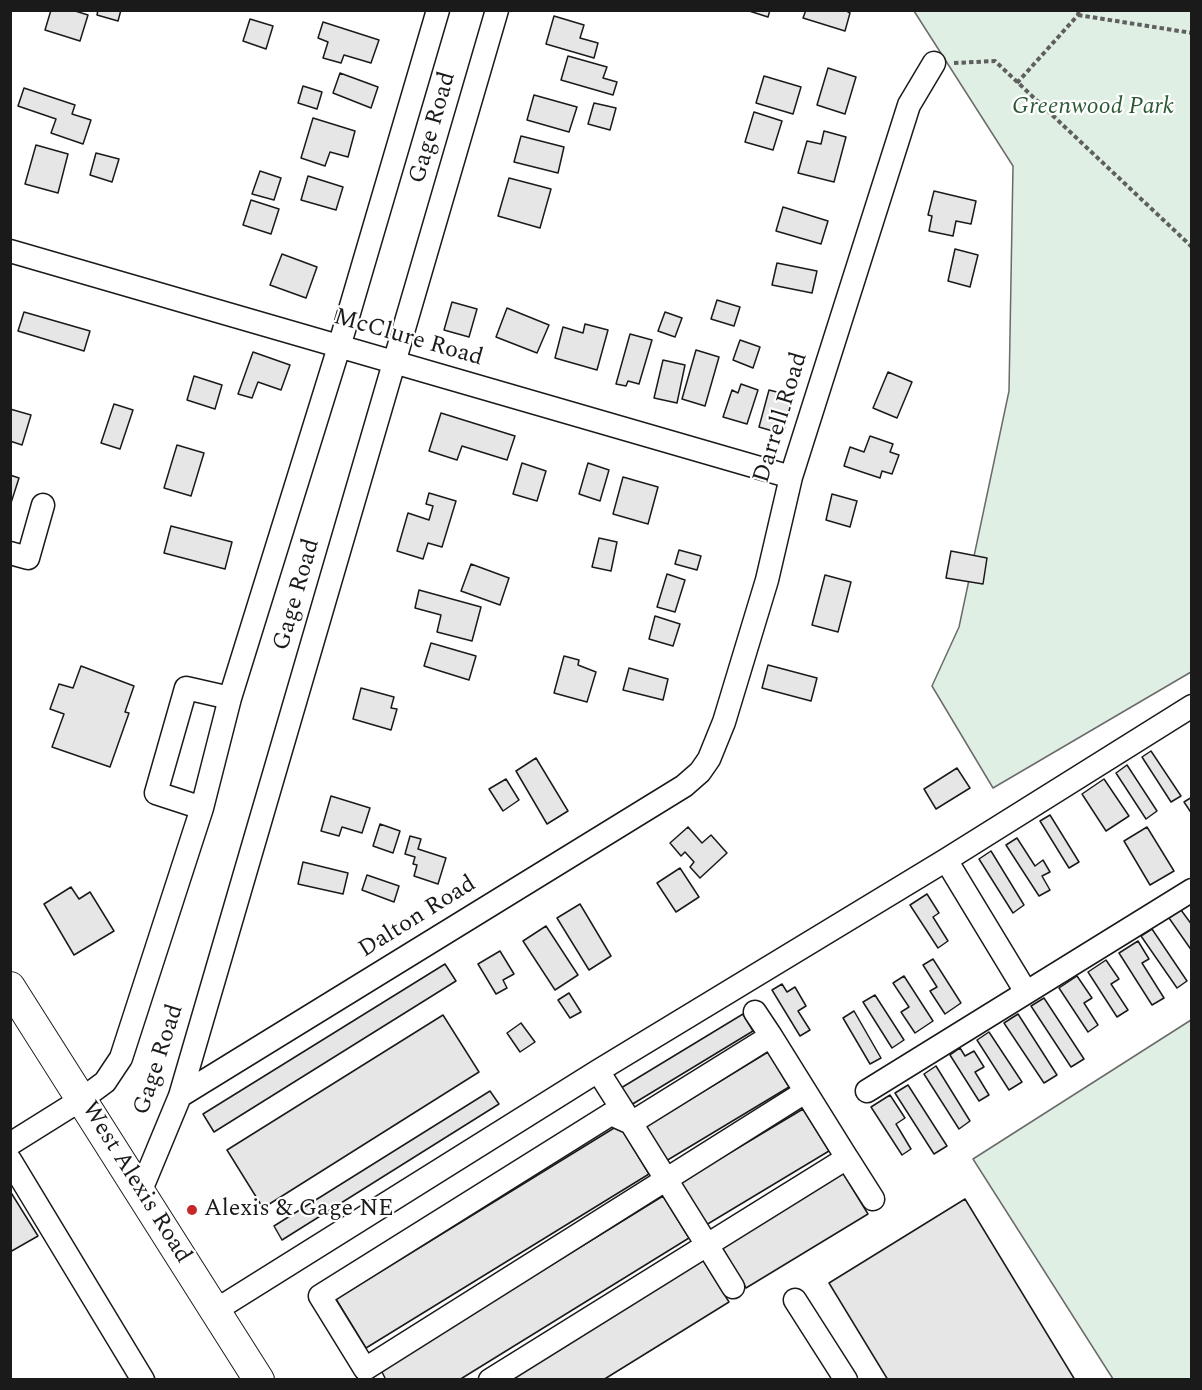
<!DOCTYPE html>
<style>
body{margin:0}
#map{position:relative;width:1202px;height:1390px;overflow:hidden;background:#fff;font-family:Spectral,serif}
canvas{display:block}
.frame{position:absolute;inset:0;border:12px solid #1a1a1a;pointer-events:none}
</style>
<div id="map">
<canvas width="1202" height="1390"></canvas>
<div class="frame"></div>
</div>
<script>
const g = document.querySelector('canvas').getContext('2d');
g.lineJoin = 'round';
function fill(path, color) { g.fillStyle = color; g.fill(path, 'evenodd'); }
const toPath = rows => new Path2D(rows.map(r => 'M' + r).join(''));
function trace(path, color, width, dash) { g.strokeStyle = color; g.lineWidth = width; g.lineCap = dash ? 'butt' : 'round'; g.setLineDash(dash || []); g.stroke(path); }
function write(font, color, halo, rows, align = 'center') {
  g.font = font + ' Spectral,serif'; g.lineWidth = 4.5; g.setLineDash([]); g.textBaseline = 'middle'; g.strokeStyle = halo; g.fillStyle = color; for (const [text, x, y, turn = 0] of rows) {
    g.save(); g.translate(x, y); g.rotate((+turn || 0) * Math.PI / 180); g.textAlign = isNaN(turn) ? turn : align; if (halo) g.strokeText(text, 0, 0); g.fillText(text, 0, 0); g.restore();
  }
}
const green = toPath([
 [914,11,1191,11,1191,672,993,788,932,686,959,627,1009,391,1013,166,914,11],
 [1191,1020,1191,1379,1113,1379,973,1159,1191,1020]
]);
fill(green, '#e0efe3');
trace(green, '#6a6a6a', 1.5);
const building = toPath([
 [51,10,72,10,88,15,80,41,45,30,51,10],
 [98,10,121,10,118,21,97,15,98,10],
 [746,10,770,10,768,17,746,10],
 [806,10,845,10,850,13,845,31,803,18,806,10],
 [554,16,584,25,580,38,598,43,594,58,546,44,554,16],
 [250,19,273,26,266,49,243,41,250,19],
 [323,22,379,40,371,63,344,55,341,63,323,58,328,42,318,38,323,22],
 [568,56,607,67,603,78,617,82,613,95,561,80,568,56],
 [828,68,856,77,845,114,817,105,828,68],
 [340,73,378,87,371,108,333,93,340,73],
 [764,76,801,87,793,114,756,103,764,76],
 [303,86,322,92,317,109,298,103,303,86],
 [24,88,75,105,72,114,91,120,83,144,51,133,56,119,18,106,24,88],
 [534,95,577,107,569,132,527,120,534,95],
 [594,103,616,108,610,130,588,124,594,103],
 [754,112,782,121,773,150,745,142,754,112],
 [313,118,355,131,348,157,330,152,325,166,301,158,313,118],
 [824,131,846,137,834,182,798,173,807,141,821,144,824,131],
 [521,136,564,147,558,173,514,162,521,136],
 [36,145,68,154,58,193,25,184,36,145],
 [96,153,119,159,112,182,90,175,96,153],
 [260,171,281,178,274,200,252,194,260,171],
 [308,176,343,187,336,210,301,200,308,176],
 [509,178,551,189,540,228,498,216,509,178],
 [934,191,976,201,971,224,956,221,953,236,929,231,932,216,928,215,934,191],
 [251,200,279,209,271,234,243,225,251,200],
 [783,207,828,221,821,244,776,231,783,207],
 [955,249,978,255,970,287,948,281,955,249],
 [282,254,317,267,306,298,270,285,282,254],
 [777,263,817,271,812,293,772,285,777,263],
 [717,300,740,307,734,326,711,319,717,300],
 [452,302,477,309,469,337,444,330,452,302],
 [507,308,549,325,537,353,496,337,507,308],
 [24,312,90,331,84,351,18,331,24,312],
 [665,312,682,318,675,337,658,331,665,312],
 [585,324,608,330,597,370,555,358,563,327,583,333,585,324],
 [630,334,652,340,639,384,628,381,626,386,616,384,630,334],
 [740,340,760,347,753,368,733,360,740,340],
 [696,350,719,357,705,406,682,399,696,350],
 [253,352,290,365,281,390,258,382,252,398,238,394,253,352],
 [663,360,685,365,677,403,654,398,663,360],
 [888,372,912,382,897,418,873,408,888,372],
 [194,376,222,385,215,409,187,400,194,376],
 [741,384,758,390,747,424,723,417,732,390,738,393,741,384],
 [769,390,793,396,783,434,759,427,769,390],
 [114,404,133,410,120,449,101,443,114,404],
 [10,409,31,415,22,445,10,441,10,409],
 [441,413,515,436,507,460,462,446,457,460,429,451,441,413],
 [870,436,893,444,890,452,899,455,892,474,882,471,880,478,844,466,850,447,864,452,870,436],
 [177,445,204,453,191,496,164,488,177,445],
 [522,463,546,471,537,501,513,494,522,463],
 [588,463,609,470,600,501,579,494,588,463],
 [10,475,19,478,10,506,10,475],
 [623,477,658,487,648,524,613,514,623,477],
 [429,493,456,501,442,547,428,543,423,559,397,551,408,513,429,520,433,506,426,504,429,493],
 [832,494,857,501,850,527,826,520,832,494],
 [171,526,232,542,225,569,164,553,171,526],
 [599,538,617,542,611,571,592,567,599,538],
 [679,550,701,556,697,570,675,564,679,550],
 [951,551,987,558,983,584,946,578,951,551],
 [471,564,509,578,500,605,461,591,471,564],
 [667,574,685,580,675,612,657,607,667,574],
 [825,575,851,582,838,632,812,625,825,575],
 [419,590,481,607,472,641,437,632,441,615,415,608,419,590],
 [655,616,680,624,673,646,649,639,655,616],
 [431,643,476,656,469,680,424,666,431,643],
 [564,656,579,660,578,665,596,672,587,702,554,693,564,656],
 [768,665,817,678,811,701,762,688,768,665],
 [81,666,134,686,125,712,129,713,110,767,52,747,64,714,50,709,59,684,73,688,81,666],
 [629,668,668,679,663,700,623,690,629,668],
 [361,688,394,697,391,708,397,709,391,730,353,719,361,688],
 [1151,751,1181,796,1171,802,1142,757,1151,751],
 [536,758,568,811,547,824,516,771,536,758],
 [1127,765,1157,811,1146,819,1116,773,1127,765],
 [957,768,970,788,936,809,924,789,957,768],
 [506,779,519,800,503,811,489,789,506,779],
 [1104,779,1129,816,1106,831,1082,794,1104,779],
 [331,796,370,808,362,833,342,827,339,836,321,831,331,796],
 [1192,797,1192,814,1184,802,1192,797],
 [1050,815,1079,862,1069,868,1040,821,1050,815],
 [380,824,400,831,393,853,373,846,380,824],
 [688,827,702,843,711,835,727,853,700,878,690,867,694,862,685,852,681,856,670,843,688,827],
 [1147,827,1174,871,1150,885,1124,841,1147,827],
 [410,836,421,839,418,849,446,858,438,884,414,876,417,865,413,864,415,857,405,854,410,836],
 [1017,838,1035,866,1043,860,1050,872,1042,876,1050,890,1039,896,1006,845,1017,838],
 [991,851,1024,905,1013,913,979,859,991,851],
 [303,862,348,873,343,894,298,884,303,862],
 [680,868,699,897,676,912,657,883,680,868],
 [367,875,399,886,394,902,362,890,367,875],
 [71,887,79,899,90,892,114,931,74,955,44,904,71,887],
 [927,894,939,913,933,917,948,941,938,948,910,905,927,894],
 [580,904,611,956,589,970,557,918,580,904],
 [1181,910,1192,925,1192,951,1169,918,1181,910],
 [546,926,578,975,555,990,523,941,546,926],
 [1152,929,1187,981,1177,988,1141,936,1152,929],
 [1138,941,1149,959,1142,963,1164,998,1152,1005,1119,953,1138,941],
 [500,951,514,974,503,980,507,988,496,994,478,964,500,951],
 [933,959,961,1003,945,1014,930,991,937,987,923,965,933,959],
 [1106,960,1119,979,1111,984,1128,1010,1117,1017,1088,972,1106,960],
 [445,964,456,981,214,1132,203,1114,445,964],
 [904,976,933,1021,915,1033,901,1012,909,1007,893,983,904,976],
 [1077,976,1092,998,1084,1003,1098,1025,1088,1032,1059,988,1077,976],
 [782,984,787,992,795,987,806,1006,798,1011,810,1030,800,1036,772,990,782,984],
 [569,993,581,1012,570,1018,558,1000,569,993],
 [875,995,904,1040,892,1048,863,1002,875,995],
 [1044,998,1084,1059,1071,1067,1031,1006,1044,998],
 [854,1011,881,1058,870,1064,843,1018,854,1011],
 [743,1014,753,1031,631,1105,621,1088,743,1014],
 [1018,1014,1057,1075,1044,1083,1004,1023,1018,1014],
 [443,1015,479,1072,263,1208,227,1150,443,1015],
 [521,1023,535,1042,520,1052,507,1033,521,1023],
 [989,1032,1022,1082,1009,1090,977,1040,989,1032],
 [960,1048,965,1056,974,1051,984,1067,975,1072,989,1095,979,1101,950,1055,960,1048],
 [768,1052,789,1087,666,1161,645,1127,768,1052],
 [936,1066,970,1121,959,1129,924,1074,936,1066],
 [908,1085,947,1146,934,1154,895,1093,908,1085],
 [490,1091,499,1104,282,1240,274,1226,490,1091],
 [890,1095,905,1118,896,1124,911,1149,902,1155,871,1107,890,1095],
 [803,1109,829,1151,706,1225,681,1182,803,1109],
 [619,1125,649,1174,366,1348,336,1299,619,1125],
 [843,1173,868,1214,746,1288,721,1246,843,1173],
 [10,1191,38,1236,10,1252,10,1191],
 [663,1196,689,1238,459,1380,386,1380,381,1370,663,1196],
 [965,1199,1075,1380,888,1380,829,1283,965,1199],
 [703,1260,729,1302,603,1380,510,1380,703,1260]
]);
fill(building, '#e6e6e6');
trace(building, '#1a1a1a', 1.5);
const minor = toPath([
 [10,251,791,477],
 [10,553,28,558,43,505],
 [202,808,156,793,186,688,230,698],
 [946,860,1026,992],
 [755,1012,771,1036],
 [598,1071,631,1123],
 [867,1091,1192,890],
 [180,1096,684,786,700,772,709,759,724,722,767,580,791,477,909,105,934,63],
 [631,1123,611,1114,320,1296,365,1369,805,1092],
 [10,1144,82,1099,105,1082,121,1058,202,808,230,698,339,347,438,10],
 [847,1158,873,1199],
 [10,1160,143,1380],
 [141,1190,180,1096,497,10],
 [795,1300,846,1380],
 [216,1310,598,1071,946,860,1192,706],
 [490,1380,707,1245,847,1158,771,1036,631,1123,707,1245,733,1287]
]);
const major = toPath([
 [10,987,259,1380]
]);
trace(minor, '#1a1a1a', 25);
trace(major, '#1a1a1a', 32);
trace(toPath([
 [1078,15,1192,33],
 [954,63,995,61,1192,247],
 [1017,83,1078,15,1079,10]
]), '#5f5f5f', 4, [4.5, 3]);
trace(minor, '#fff', 22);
trace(major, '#fff', 30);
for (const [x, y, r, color] of [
 [192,1210,6,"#c62828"]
]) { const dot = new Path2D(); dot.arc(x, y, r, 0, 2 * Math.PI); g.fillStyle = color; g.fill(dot); trace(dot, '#fff', 2); }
write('italic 24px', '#2b5a34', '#fff', [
 ["Greenwood Park",1093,108]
]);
write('24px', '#1a1a1a', '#fff', [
 ["Gage Road",434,128,-74],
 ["McClure Road",408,339,16],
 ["Darrell Road",782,418,-73],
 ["Gage Road",298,595,-74],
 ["Dalton Road",418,918,-32],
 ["Gage Road",160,1060,-72],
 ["West Alexis Road",135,1183,58]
]);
write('24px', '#1a1a1a', '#fff', [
 ["Alexis & Gage NE",204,1210]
], 'left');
</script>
